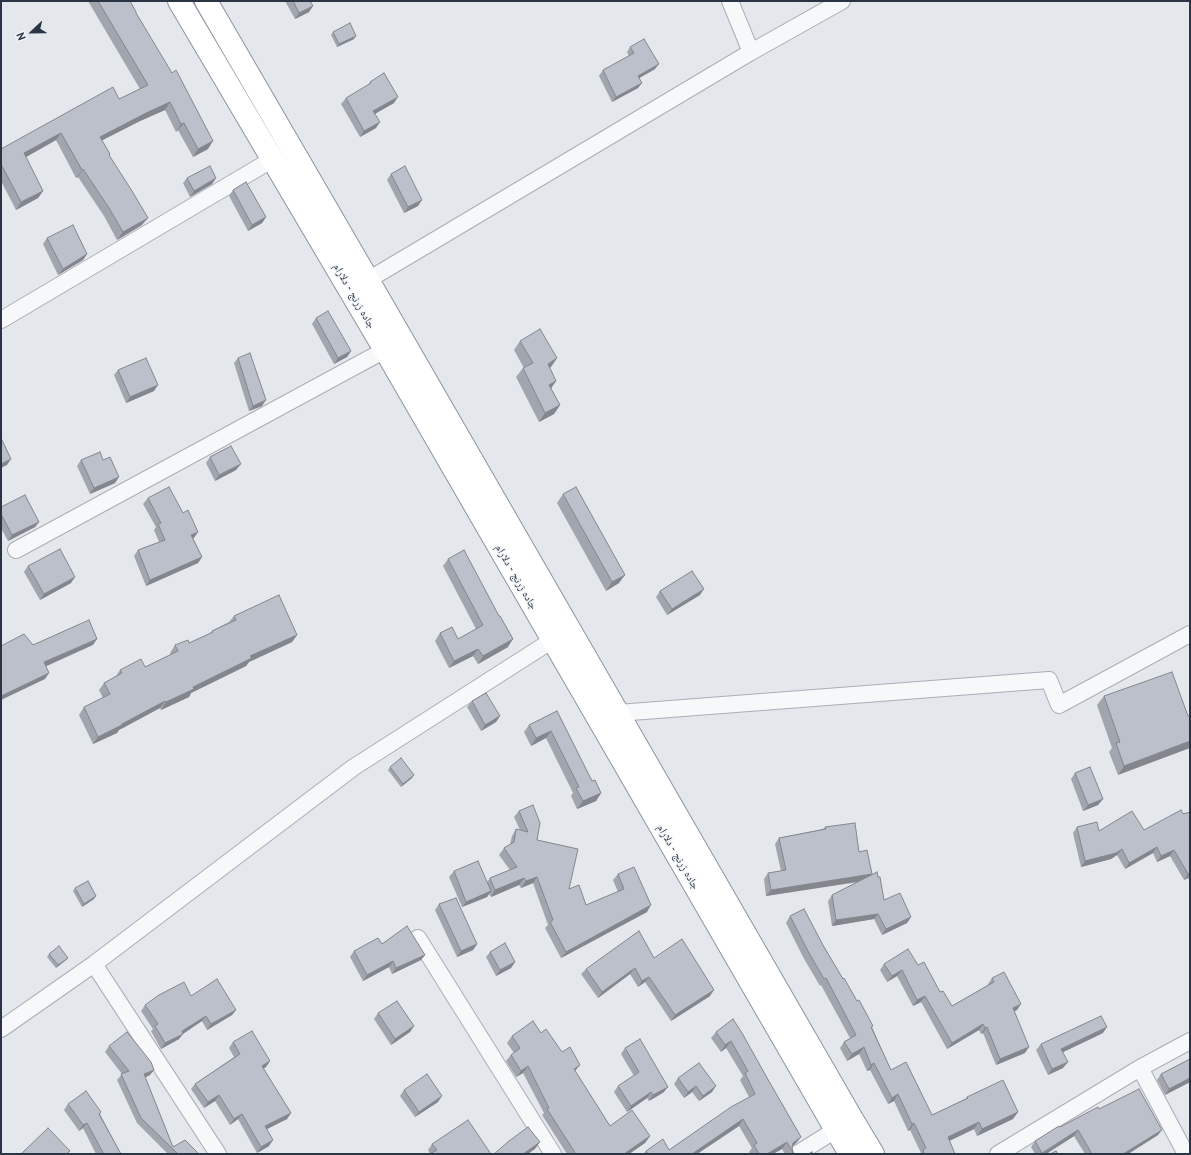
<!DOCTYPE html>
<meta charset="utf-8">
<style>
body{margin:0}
#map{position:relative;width:1191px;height:1155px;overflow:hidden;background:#e4e7ec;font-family:"PT Sans",sans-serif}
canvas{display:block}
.frame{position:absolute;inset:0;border:2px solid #2b3445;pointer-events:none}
.north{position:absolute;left:12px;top:12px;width:40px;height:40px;-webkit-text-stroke:3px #f4f6f9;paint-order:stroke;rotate:248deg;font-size:11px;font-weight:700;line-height:16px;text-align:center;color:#2b3445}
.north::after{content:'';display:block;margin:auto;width:14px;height:18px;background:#2b3445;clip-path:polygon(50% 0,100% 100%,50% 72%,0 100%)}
</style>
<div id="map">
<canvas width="1191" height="1155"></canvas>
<div class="frame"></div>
<div class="north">N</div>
</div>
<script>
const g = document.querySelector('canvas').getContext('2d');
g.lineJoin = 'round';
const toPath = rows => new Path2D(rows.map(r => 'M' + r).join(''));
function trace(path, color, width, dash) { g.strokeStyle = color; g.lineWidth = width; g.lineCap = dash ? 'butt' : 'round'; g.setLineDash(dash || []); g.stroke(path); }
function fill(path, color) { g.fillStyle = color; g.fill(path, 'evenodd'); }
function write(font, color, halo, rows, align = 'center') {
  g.font = font + ' "PT Sans","Noto Naskh Arabic",sans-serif'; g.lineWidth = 3; g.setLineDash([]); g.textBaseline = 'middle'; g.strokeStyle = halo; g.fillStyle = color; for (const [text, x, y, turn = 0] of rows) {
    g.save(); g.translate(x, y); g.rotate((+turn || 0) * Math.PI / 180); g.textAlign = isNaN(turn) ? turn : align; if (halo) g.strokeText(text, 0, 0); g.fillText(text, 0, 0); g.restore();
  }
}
const street = toPath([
 [730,1,751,52],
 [368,280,751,52,842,1],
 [1,320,273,159],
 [16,550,385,350],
 [618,713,1049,680,1059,705,1190,634],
 [418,938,553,1154],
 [94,964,218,1154],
 [1,1029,94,964,354,767,562,634],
 [1140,1068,1186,1154],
 [797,1154,845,1124],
 [998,1154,1140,1068,1190,1041]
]);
const highway = toPath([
 [179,1,385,350,850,1154],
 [206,1,368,280,852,1119,873,1154]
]);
trace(street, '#a9aeb7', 18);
trace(highway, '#8b94a3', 24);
trace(street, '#f7f8fa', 16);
trace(highway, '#fff', 22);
fill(toPath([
 [88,1,130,1,136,12,136,13,208,149,193,157,178,130,176,132,165,110,140,121,102,140,142,225,117,240,104,216,78,177,76,178,56,140,26,157,43,191,38,198,16,210,1,181,1,149,119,99,140,89],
 [285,1,310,1,313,6,309,12,295,19],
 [333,32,354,39,337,47,331,35],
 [630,47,655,69,639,78,638,88,612,102,599,76,603,70,629,56,627,52],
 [370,82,394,103,375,114,376,128,360,137,341,104,346,98,368,85],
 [391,174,418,206,404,213,387,180],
 [187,178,216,178,212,184,190,197,183,183],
 [233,190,266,217,262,223,248,231,229,196],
 [47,238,87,254,83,260,58,275,43,244],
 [316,318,351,351,347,357,334,364,312,324],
 [520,341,557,358,550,368,556,381,551,388,560,405,554,414,539,422,516,377,523,368,524,368,514,350],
 [238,358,262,406,249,411,234,363],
 [118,370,154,391,126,403,114,375],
 [210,457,236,470,215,481,206,463],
 [81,460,119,477,115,483,90,494,77,466],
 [563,494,619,583,606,591,557,503],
 [148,498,194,538,193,538,202,557,198,563,146,586,134,556,138,550,159,542,154,530,156,527,143,504],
 [1,507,39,522,35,527,8,541,1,528],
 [448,559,508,647,478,664,473,656,449,668,435,641,440,633,458,639,476,629,443,566],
 [28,566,71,583,40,600,24,572],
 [660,591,700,595,667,615,656,597],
 [234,616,297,635,292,642,249,662,246,666,191,693,189,697,161,710,160,708,119,730,117,733,93,744,79,715,84,707,103,698,99,690,104,683,116,676,120,670,145,667,171,655,170,653,175,645,189,643,209,634,212,631,229,622],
 [1104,696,1188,716,1118,775,1109,752,1112,748,1097,705],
 [472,701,500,716,496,722,481,731,467,707],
 [557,711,592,781,601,793,596,801,577,809,571,796,573,793,546,738,531,746,524,732,529,725],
 [390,767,412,778,401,787,388,770],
 [1075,773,1103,799,1098,805,1083,811,1071,779],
 [519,811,537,840,569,889,586,905,618,892,613,880,618,874,647,912,561,958,545,928,548,925,533,883,521,888,519,885,491,897,489,894,487,897,462,907,449,877,454,871,487,882,490,878,510,870,499,855,504,848,510,844,512,836,516,829,520,830,514,817],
 [1190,812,1190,882,1188,878,1184,880,1170,856,1157,862,1153,853,1125,869,1117,855,1111,859,1081,867,1073,833,1077,827,1099,831,1144,830,1183,814],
 [825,827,859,852,872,874,884,900,911,917,907,923,882,935,874,919,832,926,828,901,832,895,859,882,766,896,764,879,768,873,781,871,775,844,779,838,823,829],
 [75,888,94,899,82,907,73,891],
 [439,904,477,944,473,950,457,957,435,910],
 [790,916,824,947,872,1027,891,1070,932,1115,965,1099,967,1097,1018,1112,1013,1119,977,1136,974,1129,949,1141,955,1154,920,1154,921,1153,910,1130,908,1131,894,1101,888,1104,870,1070,867,1071,859,1054,847,1061,840,1048,844,1042,850,1038,821,985,820,986,803,957,786,923],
 [382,944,425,955,421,960,392,974,389,967,363,981,350,957,354,951],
 [490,952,515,962,511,968,496,976,486,957],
 [49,954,68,958,66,960,56,968,47,957],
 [654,958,710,996,671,1021,645,982,638,987,630,974,598,998,581,974,586,969],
 [884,964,918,965,952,1006,988,985,988,984,992,978,1017,1010,1014,1011,1025,1053,996,1065,983,1033,981,1034,979,1030,947,1049,921,1002,913,1006,897,976,887,982,880,970],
 [191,996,236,1010,232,1015,207,1030,202,1021,183,1033,179,1039,161,1049,151,1031,153,1029,141,1011,145,1005],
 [378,1013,414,1026,410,1032,391,1045,374,1019],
 [733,1019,801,1137,796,1143,792,1147,793,1152,795,1154,785,1154,782,1149,773,1154,750,1154,749,1152,752,1148,739,1126,697,1154,643,1154,646,1151,669,1150,749,1097,740,1080,743,1076,726,1048,721,1052,711,1038,716,1032],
 [541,1033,575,1071,610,1126,650,1136,645,1143,629,1154,567,1154,542,1115,544,1113,523,1073,516,1077,506,1061,511,1055,514,1053,507,1043,512,1036],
 [1103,1033,1063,1052,1063,1068,1048,1075,1036,1050,1041,1044],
 [233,1042,270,1061,266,1067,263,1069,291,1113,287,1119,267,1129,269,1146,257,1153,238,1119,230,1125,215,1101,204,1108,191,1089,195,1084,234,1057,229,1048],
 [109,1046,150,1075,145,1077,173,1147,199,1154,168,1154,137,1123,117,1080,122,1074,105,1052],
 [625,1048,664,1092,649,1101,647,1098,627,1112,614,1092,618,1086,634,1076,621,1054],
 [1190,1059,1190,1082,1165,1095,1157,1080,1161,1074],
 [678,1078,712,1092,699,1101,692,1092,684,1098,674,1084],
 [404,1090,438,1102,415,1117,400,1096],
 [68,1104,101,1112,100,1114,121,1154,96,1154,83,1128,79,1131,64,1110],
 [1099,1109,1158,1135,1128,1154,1085,1154,1074,1136,1046,1154,1035,1154,1031,1147,1035,1141,1060,1127],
 [432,1144,491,1154,430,1154,428,1150]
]), '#a1a5ae');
fill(toPath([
 [313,6,309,12,295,19,299,13],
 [356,36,354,39,337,47,339,44],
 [659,64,655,69,634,81,638,76],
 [642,83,638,88,612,102,616,97],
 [398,97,394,103,369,117,373,111],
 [170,102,165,110,140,121,95,144,100,137,146,113],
 [380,122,376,128,360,137,364,131],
 [184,123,178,130,176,132,181,124],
 [61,133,56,140,19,161,24,153],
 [213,141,208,149,193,157,198,149],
 [83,169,78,177,76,178,82,170],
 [216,178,212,184,190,197,194,191],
 [43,191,38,198,16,210,21,202],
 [422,200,418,206,404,213,408,207],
 [266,217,262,223,248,231,252,225],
 [148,218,142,225,117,240,123,232],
 [87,254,83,260,58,275,63,269],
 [351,351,347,357,334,364,338,358],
 [557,358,551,367,542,373,548,364],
 [556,381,550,390,549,385],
 [158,385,154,391,126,403,130,397],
 [266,400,262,406,249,411,253,406],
 [560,405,554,414,539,422,545,413],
 [11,459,7,465,1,468,1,464],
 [241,464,236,470,215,481,219,475],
 [119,477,115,483,90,494,94,488],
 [39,522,35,527,8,541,12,535],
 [198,532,194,538,187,541,191,535],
 [202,557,198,563,146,586,150,580],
 [625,575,619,583,606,591,612,582],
 [75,577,71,583,40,600,44,594],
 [704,589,700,595,667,615,672,609],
 [297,635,292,642,249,662,246,666,191,693,189,697,161,710,166,702,193,687,250,656],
 [97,639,93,645,40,669,44,662],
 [513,639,508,647,478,664,483,656],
 [478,649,473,656,449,668,454,661],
 [49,673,45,679,1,700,1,696],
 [165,701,160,708,119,730,117,733,93,744,98,737],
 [500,716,496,722,481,731,485,725],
 [551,731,546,738,531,746,536,738],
 [1190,741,1190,748,1118,775,1124,766],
 [414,775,412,778,401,787,403,784],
 [601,793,596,801,577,809,583,801],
 [1103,799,1098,805,1083,811,1088,805],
 [1157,847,1153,853,1125,869,1129,863],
 [1122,849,1117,855,1111,859,1081,867,1085,861],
 [1174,850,1170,856,1157,862,1161,856],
 [1190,873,1190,874,1188,878,1184,880,1188,874],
 [872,874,868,880,766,896,771,890],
 [537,877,533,883,521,888,526,881],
 [524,878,519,885,491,897,495,890],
 [491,891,487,897,462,907,466,902],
 [96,896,94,899,82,907,84,904],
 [651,905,647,912,561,958,566,952],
 [878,914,874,919,832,926,836,920],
 [911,917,907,923,882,935,886,929],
 [477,944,473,950,457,957,461,951],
 [425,955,421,960,392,974,396,968],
 [68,958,66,960,56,968,58,965],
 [393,961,389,967,363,981,367,975],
 [515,962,511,968,496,976,500,970],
 [635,968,630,974,598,998,602,992],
 [902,970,897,976,887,982,892,976],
 [649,977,645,982,638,987,642,981],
 [714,990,710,996,671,1021,675,1015],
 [925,996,921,1002,913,1006,917,1000],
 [1021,1004,1017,1010,1009,1014,1013,1008],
 [236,1010,232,1015,207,1030,211,1024],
 [206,1016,202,1021,183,1034,179,1039,161,1049,165,1043],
 [983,1024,979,1030,947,1049,952,1043],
 [414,1026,410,1032,391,1045,395,1039],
 [987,1027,983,1033,981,1034,985,1028],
 [1107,1027,1103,1033,1057,1055,1061,1049],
 [731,1041,726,1048,721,1052,725,1045],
 [864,1047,859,1054,847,1061,852,1054],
 [1029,1047,1025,1053,996,1065,1000,1059],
 [270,1061,266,1067,258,1072,262,1066],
 [1068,1062,1063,1068,1048,1075,1052,1069],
 [874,1063,870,1070,867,1071,871,1065],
 [580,1065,575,1071,574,1069],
 [528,1066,523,1073,516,1077,521,1071],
 [154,1070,150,1075,140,1080,144,1074],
 [1190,1078,1190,1082,1165,1095,1169,1089],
 [696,1086,692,1092,684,1098,688,1092],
 [716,1086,712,1092,699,1101,703,1096],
 [668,1087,664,1092,649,1101,653,1095],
 [651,1092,647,1098,627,1112,631,1106],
 [898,1094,894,1101,888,1104,892,1098],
 [219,1095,215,1101,204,1108,208,1102],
 [442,1096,438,1102,415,1117,419,1112],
 [1018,1112,1013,1119,977,1136,982,1129],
 [291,1113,287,1119,261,1132,265,1126],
 [242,1114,238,1119,230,1125,234,1119],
 [743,1119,739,1126,697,1154,692,1154],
 [979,1122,974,1129,943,1144,948,1137],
 [87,1123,83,1128,79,1131,83,1125],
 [914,1123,910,1130,908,1131,912,1124],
 [1078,1130,1074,1136,1046,1154,1042,1154],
 [1162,1130,1158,1135,1128,1154,1123,1154],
 [650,1136,645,1143,629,1154,624,1154],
 [801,1137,796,1143,790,1148,793,1143],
 [273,1140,269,1146,257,1153,261,1147],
 [540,1142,535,1149,528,1154,523,1154],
 [787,1142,782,1149,773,1154,767,1154]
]), '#83868d');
const building = toPath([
 [98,1,130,1,136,12,136,13,172,73,176,70,213,141,198,149,184,123,181,124,170,102,146,113,100,137,110,154,109,155,132,191,148,218,123,232,109,208,83,169,82,170,61,133,24,153,43,191,21,202,2,166,1,166,1,149,113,87,119,99,148,85,98,1],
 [293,1,310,1,313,6,299,13,293,1],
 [350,23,356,36,339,44,333,32,350,23],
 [644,39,659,64,638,76,642,83,616,97,603,70,634,53,630,47,644,39],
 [384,73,398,97,373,111,380,122,364,131,346,98,371,83,370,82,384,73],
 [210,166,216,178,194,191,187,178,210,166],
 [405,166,422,200,408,207,391,174,405,166],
 [246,182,266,217,252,225,233,190,246,182],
 [73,225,87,254,63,269,47,238,73,225],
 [328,311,351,351,338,358,316,318,328,311],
 [540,329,557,358,548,364,556,381,549,385,560,405,545,413,523,368,533,363,520,341,540,329],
 [250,353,266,400,253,406,238,358,250,353],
 [146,358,158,385,130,397,118,370,146,358],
 [1,438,11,459,1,464,1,438],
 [231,446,241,464,219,475,210,457,231,446],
 [100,452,103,460,110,457,119,477,94,488,81,460,100,452],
 [169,487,183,513,188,510,198,532,191,535,202,557,150,580,138,550,165,540,158,524,161,523,148,498,169,487],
 [576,487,625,575,612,582,563,494,576,487],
 [25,495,39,522,12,535,1,514,1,507,25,495],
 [60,549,75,577,44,594,28,566,60,549],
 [464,550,499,616,500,616,513,639,483,656,478,649,454,661,440,633,452,627,458,639,483,625,448,559,464,550],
 [692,571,704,589,672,609,660,591,692,571],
 [279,595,297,635,250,656,252,658,193,687,194,689,166,702,165,701,122,724,122,725,98,737,84,707,110,694,104,683,122,673,120,670,141,659,145,667,178,651,175,645,188,640,189,643,213,632,212,631,236,620,234,616,279,595],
 [89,620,97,639,44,662,49,673,1,696,1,646,24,634,33,645,89,620],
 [1172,672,1188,716,1190,715,1190,741,1124,766,1116,743,1120,742,1104,696,1172,672],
 [486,693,500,716,485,725,472,701,486,693],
 [557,711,592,781,595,780,601,793,583,801,576,788,579,787,551,731,536,738,529,725,557,711],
 [401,758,414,775,403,784,390,767,401,758],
 [1090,767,1103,799,1088,805,1075,773,1090,767],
 [533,805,540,823,537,840,578,849,569,889,579,885,586,905,624,889,618,874,634,867,651,905,566,952,550,922,553,920,537,877,526,881,524,878,495,890,490,878,517,867,504,848,514,842,516,829,528,832,519,811,533,805],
 [1181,810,1183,814,1190,812,1190,873,1188,874,1174,850,1161,856,1157,847,1129,863,1122,849,1116,853,1085,861,1077,827,1097,822,1099,831,1132,811,1144,830,1181,810],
 [855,823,859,852,867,850,872,874,771,890,768,873,786,870,779,838,826,829,825,827,855,823],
 [478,861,491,891,466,902,454,871,478,861],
 [877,872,878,877,880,877,884,900,900,893,911,917,886,929,878,914,836,920,832,895,877,872],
 [88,881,96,896,84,904,75,888,88,881],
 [456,898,477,944,461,951,439,904,456,898],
 [804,909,824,947,843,979,844,978,857,1001,859,1000,873,1026,871,1027,891,1070,906,1062,932,1115,968,1098,967,1097,1003,1080,1018,1112,982,1129,979,1122,948,1137,955,1154,924,1154,923,1150,926,1148,914,1123,912,1124,898,1094,892,1098,874,1063,871,1065,864,1047,852,1054,844,1042,856,1035,826,978,824,979,808,951,790,916,804,909],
 [407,926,425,955,396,968,393,961,367,975,354,951,378,938,382,944,407,926],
 [639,931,654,958,682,939,714,990,675,1015,649,977,642,981,635,968,602,992,586,969,639,931],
 [505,943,515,962,500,970,490,952,505,943],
 [59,946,68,958,58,965,49,954,59,946],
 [908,949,918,965,924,962,940,992,943,991,952,1006,994,982,992,978,1004,972,1021,1004,1013,1008,1029,1047,1000,1059,987,1027,985,1028,983,1024,952,1043,925,996,917,1000,902,970,892,976,884,964,908,949],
 [217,979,236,1010,211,1024,206,1016,182,1031,183,1034,165,1043,155,1026,158,1024,145,1005,159,995,184,982,191,996,217,979],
 [397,1001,414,1026,395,1039,378,1013,397,1001],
 [1101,1016,1107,1027,1061,1049,1068,1062,1052,1069,1041,1044,1101,1016],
 [733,1019,742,1033,766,1076,801,1137,793,1143,792,1147,793,1152,795,1154,794,1154,787,1142,767,1154,759,1154,754,1145,757,1143,743,1119,692,1154,648,1154,646,1151,663,1139,669,1150,731,1107,755,1094,745,1073,748,1071,731,1041,725,1045,716,1032,733,1019],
 [533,1021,541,1033,546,1029,562,1052,570,1047,580,1065,574,1069,610,1126,632,1110,650,1136,624,1154,576,1154,547,1109,549,1108,528,1066,521,1071,511,1055,520,1048,512,1036,533,1021],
 [252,1031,270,1061,262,1066,291,1113,265,1126,273,1140,261,1147,242,1114,234,1119,219,1095,208,1102,195,1084,240,1054,233,1042,252,1031],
 [127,1032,151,1062,154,1070,144,1074,173,1147,185,1140,199,1154,178,1154,141,1118,121,1074,129,1071,109,1046,127,1032],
 [640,1039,668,1087,653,1095,651,1092,631,1106,618,1086,639,1072,625,1048,640,1039],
 [1190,1059,1190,1078,1169,1089,1161,1074,1190,1059],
 [699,1063,716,1086,703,1096,696,1086,688,1092,678,1078,699,1063],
 [427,1074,442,1096,419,1112,404,1090,427,1074],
 [1139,1089,1162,1130,1123,1154,1092,1154,1078,1130,1042,1153,1035,1141,1059,1126,1060,1127,1098,1107,1099,1109,1139,1089],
 [86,1091,101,1112,99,1114,121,1154,104,1154,101,1149,87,1123,83,1125,68,1104,86,1091],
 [468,1120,491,1154,430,1154,437,1150,432,1144,468,1120],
 [528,1127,540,1142,523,1154,494,1154,509,1141,528,1127],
 [48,1128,70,1151,66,1154,21,1154,48,1128],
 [1056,1151,1058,1154,1050,1154,1056,1151],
 [812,1152,813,1154,808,1154,812,1152]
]);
fill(building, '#bbc0ca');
trace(building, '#83868d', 1);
write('11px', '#2b3445', '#f4f6f9', [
 ["جاده زرنج - دلارام",354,296,60],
 ["جاده زرنج - دلارام",516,577,60],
 ["جاده زرنج - دلارام",678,857,60]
]);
</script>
